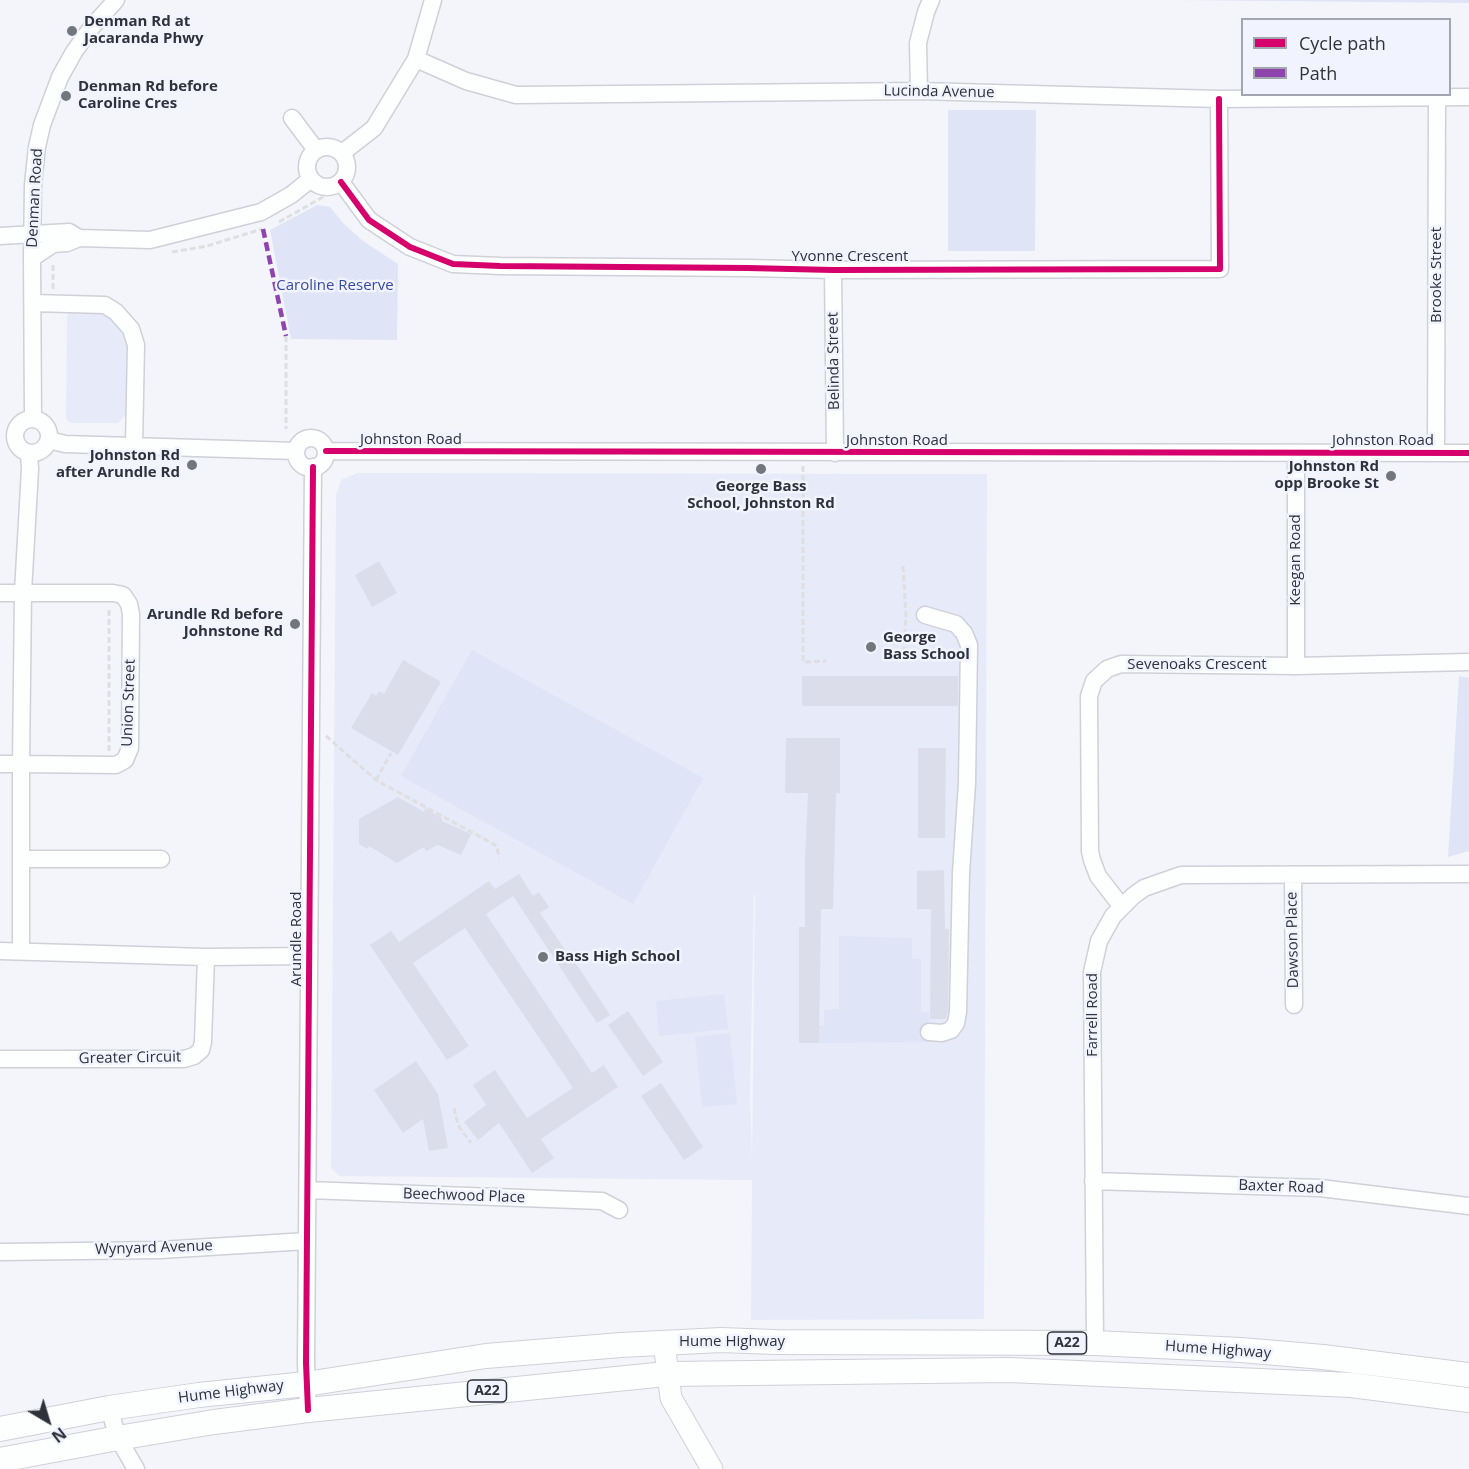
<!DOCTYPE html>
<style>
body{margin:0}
#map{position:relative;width:1469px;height:1469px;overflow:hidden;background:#f4f5fb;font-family:"Open Sans",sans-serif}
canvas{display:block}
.legend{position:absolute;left:1241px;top:18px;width:210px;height:78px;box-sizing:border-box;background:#f1f4fe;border:2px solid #a3a6b0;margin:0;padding:8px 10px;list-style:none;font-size:18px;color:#2f323b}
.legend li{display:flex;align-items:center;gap:12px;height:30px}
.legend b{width:30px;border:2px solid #a3a6b0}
.north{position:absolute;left:18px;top:1391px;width:60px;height:60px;-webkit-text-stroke:4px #f1f4fe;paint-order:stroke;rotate:142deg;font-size:16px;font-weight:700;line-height:24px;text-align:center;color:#2f323b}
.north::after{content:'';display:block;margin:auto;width:21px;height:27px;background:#2f323b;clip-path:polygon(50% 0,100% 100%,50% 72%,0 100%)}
</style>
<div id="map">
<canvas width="1469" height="1469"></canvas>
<ul class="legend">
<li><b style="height:8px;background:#d6006c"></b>Cycle path</li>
<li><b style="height:8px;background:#8e44ad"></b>Path</li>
</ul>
<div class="north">N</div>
</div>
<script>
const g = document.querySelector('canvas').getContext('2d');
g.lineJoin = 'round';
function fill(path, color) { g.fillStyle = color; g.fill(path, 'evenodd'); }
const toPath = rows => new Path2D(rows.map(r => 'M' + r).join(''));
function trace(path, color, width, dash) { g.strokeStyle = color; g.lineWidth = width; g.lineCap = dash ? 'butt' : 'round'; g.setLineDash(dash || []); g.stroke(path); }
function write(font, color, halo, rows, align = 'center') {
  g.font = font + ' "Open Sans",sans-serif'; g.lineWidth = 5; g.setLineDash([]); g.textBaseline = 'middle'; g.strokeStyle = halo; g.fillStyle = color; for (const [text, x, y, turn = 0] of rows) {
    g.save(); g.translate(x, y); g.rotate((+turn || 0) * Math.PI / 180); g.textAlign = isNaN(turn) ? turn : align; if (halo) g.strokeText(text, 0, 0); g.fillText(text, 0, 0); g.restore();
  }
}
fill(toPath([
 [70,312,102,313,111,318,124,333,127,343,126,415,118,423,71,423,66,419,67,316],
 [357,473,987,474,984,1319,751,1320,752,1180,339,1176,331,1168,336,495,341,480],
 [754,894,755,894,752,1158,750,1096]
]), '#e7eaf8');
fill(toPath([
 [1174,0,1469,0,1469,3],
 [948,110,1036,110,1035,251,948,251],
 [317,205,330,207,344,224,363,241,398,264,397,340,291,339,270,230],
 [472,650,703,778,633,904,401,776],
 [1459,676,1469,678,1469,851,1448,857],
 [839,936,912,938,912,959,921,959,921,1012,929,1013,929,1042,819,1043,819,1026,824,1025,824,1010,839,1009],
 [724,994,728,1029,659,1036,656,1001],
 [730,1033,737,1104,702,1107,695,1037]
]), '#dfe4f6');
fill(toPath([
 [379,561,397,593,372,607,355,575],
 [403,660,441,682,398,755,351,728,372,693,376,696,379,691,384,694],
 [802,676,958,676,958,706,802,706],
 [786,738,840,738,840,793,836,793,833,909,821,909,819,1043,799,1043,799,927,805,927,805,859,808,793,785,793],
 [918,748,946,748,945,838,918,838],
 [398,797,424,812,425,808,442,818,442,821,471,834,461,855,438,845,426,851,424,847,397,863,369,846,368,849,359,844,359,819],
 [944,870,945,929,949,929,948,1011,946,1019,930,1019,931,909,917,909,917,871],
 [519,874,533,896,539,892,549,907,540,913,570,957,571,956,610,1015,597,1023,513,896,486,914,592,1073,604,1065,618,1087,541,1139,554,1158,532,1173,499,1123,478,1140,464,1122,486,1105,473,1085,495,1070,527,1118,573,1088,465,928,413,963,469,1046,447,1060,370,945,391,931,399,942,489,881,495,889],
 [628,1011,663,1062,643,1076,608,1025],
 [416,1061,438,1094,448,1148,429,1151,423,1119,403,1133,374,1090],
 [661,1083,703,1147,684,1160,641,1096]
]), '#dbdeea');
const minor = toPath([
 [416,59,466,81,516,95,919,91,1219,99,1469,97],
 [919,91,918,43,926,12,931,0],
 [292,118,316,150],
 '307 167a20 20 0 1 1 40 0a20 20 0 1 1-40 0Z',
 [342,153,374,128,416,59,433,0],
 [341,182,369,220,410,247,453,264,500,266,748,268,833,270,1220,269,1219,99],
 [0,236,69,232,79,238],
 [32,258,53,244,67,243,79,238,150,240,261,212,291,195,311,179],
 [833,270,835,453],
 [33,303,105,305,116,312,131,329,136,345,134,446],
 [33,418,32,258,33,185,37,147,42,125,60,77,74,52,91,28,116,0],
 '15 436a17 17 0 1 1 34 0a17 17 0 1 1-34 0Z',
 '296 453a15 15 0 1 1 30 0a15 15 0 1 1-30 0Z',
 [49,440,65,444,296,451],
 [326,451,1469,453],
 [1436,453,1437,97],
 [0,593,113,593,123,595,129,604,131,614,130,748,125,760,116,765,21,764,21,951],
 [925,615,956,624,964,633,969,645,967,783,961,873,958,1012,956,1023,951,1030,942,1033,929,1032],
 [1296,666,1296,453],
 [0,764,21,764,23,592,30,469,29,453],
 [21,859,161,859],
 [1293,875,1294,1005],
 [1122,907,1098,876,1092,860,1090,851,1089,696,1094,681,1107,669,1121,664,1296,666,1469,662],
 [0,951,206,957,309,956],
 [0,1059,184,1059,194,1056,201,1050,203,1042,206,957],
 [1093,1181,1320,1188,1469,1206],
 [308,1190,602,1201,619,1210],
 [0,1252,160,1250,307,1241],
 [1095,1343,1092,972,1099,941,1113,916,1133,896,1144,888,1181,875,1469,874],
 [109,1408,118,1438,136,1469],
 [308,1410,306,1363,313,467]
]);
const major = toPath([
 [664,1343,671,1398,712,1469]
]);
const highway = toPath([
 [0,1429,109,1408,199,1395,306,1384,486,1356,621,1345,721,1340,775,1342,1095,1343,1241,1350,1323,1357,1469,1375],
 [0,1460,118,1438,214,1422,308,1410,666,1374,1009,1370,1351,1385,1469,1400]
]);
trace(minor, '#cfd0d8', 19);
trace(major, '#cfd0d8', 23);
trace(highway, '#cfd0d8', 26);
trace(toPath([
 [279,222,330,193],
 [172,252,207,246,262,229],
 [53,289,53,262],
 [286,336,286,429],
 [803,466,803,662,826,661],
 [903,566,906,615,904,653],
 [326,736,376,780,497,846,499,858],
 [109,751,109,608],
 [376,780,391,753],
 [454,1108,458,1125,471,1143]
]), '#dfdfe1', 3, [6, 3]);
trace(minor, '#fdfefe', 16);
trace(major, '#fdfefe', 21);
trace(highway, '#fdfefe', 24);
trace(toPath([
 [263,229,286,336]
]), '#8e44ad', 4.5, [9, 4.5]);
trace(toPath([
 [341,182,369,220,410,247,453,264,500,266,748,268,833,270,1220,269,1219,99],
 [326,451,1469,453],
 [308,1410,306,1363,313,467]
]), '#d6006c', 6);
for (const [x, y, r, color] of [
 [72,31,6,"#74767e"],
 [66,96,6,"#74767e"],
 [192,465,6,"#74767e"],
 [761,469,6,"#74767e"],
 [1391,476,6,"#74767e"],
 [295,624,6,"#74767e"],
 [871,647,6,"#74767e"],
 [543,957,6,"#74767e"]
]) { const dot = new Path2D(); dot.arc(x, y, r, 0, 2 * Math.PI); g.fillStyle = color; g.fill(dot); trace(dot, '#f1f4fe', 2); }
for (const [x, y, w] of [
 [1067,1343,39],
 [487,1391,39]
]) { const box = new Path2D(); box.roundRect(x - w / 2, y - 11, w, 22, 4.5); g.fillStyle = '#f1f4fe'; g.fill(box); trace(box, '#2f323b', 1.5); }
write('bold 14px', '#2f323b', null, [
 ["A22",1067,1343],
 ["A22",487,1391]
]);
write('bold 15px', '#2f323b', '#f1f4fe', [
 ["Denman Rd at",84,22],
 ["Jacaranda Phwy",84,39],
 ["Denman Rd before",78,87],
 ["Caroline Cres",78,104],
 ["Johnston Rd",180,456,"right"],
 ["after Arundle Rd",180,473,"right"],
 ["Johnston Rd",1379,467,"right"],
 ["opp Brooke St",1379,484,"right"],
 ["George Bass",761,487,"center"],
 ["School, Johnston Rd",761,504,"center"],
 ["Arundle Rd before",283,615,"right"],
 ["Johnstone Rd",283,632,"right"],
 ["George",883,638],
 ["Bass School",883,655],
 ["Bass High School",555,957]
], 'left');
write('15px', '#2f323b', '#f1f4fe', [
 ["Lucinda Avenue",939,92,1],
 ["Denman Road",35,198,-87],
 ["Yvonne Crescent",850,257],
 ["Brooke Street",1437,275,-90],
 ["Belinda Street",834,361,-91],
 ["Johnston Road",411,440],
 ["Johnston Road",897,441],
 ["Johnston Road",1383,441],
 ["Keegan Road",1296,560,-90],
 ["Sevenoaks Crescent",1197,665],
 ["Union Street",129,703,-88],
 ["Arundle Road",297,939,-90],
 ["Dawson Place",1293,940,-91],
 ["Farrell Road",1093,1015,-90],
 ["Greater Circuit",130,1058,-1],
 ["Baxter Road",1281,1187,2],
 ["Beechwood Place",464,1196,2],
 ["Wynyard Avenue",154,1248,-2],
 ["Hume Highway",732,1342],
 ["Hume Highway",1218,1350,4],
 ["Hume Highway",231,1392,-7]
]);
write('15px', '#3748a5', '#f1f4fe', [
 ["Caroline Reserve",335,286]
]);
</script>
